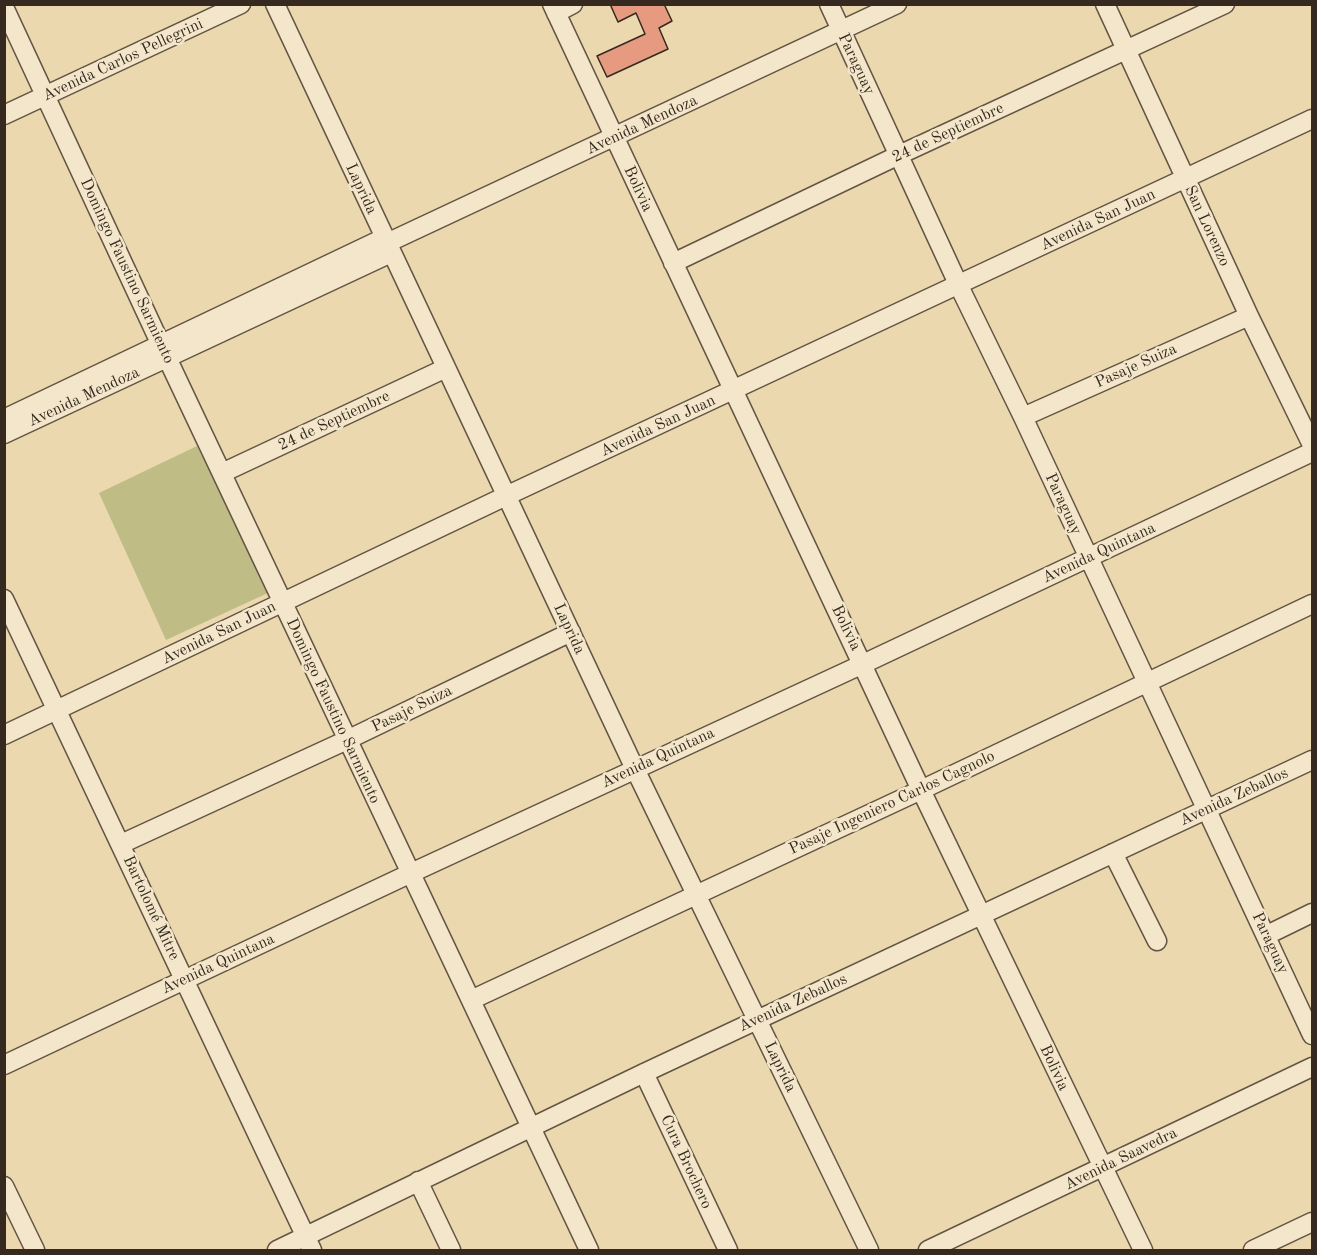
<!DOCTYPE html>
<meta charset="utf-8">
<style>
body{margin:0}
#map{position:relative;width:1317px;height:1255px;overflow:hidden;background:#ecd8ae;font-family:"Old Standard TT",serif}
canvas{display:block}
.frame{position:absolute;inset:0;border:6px solid #352920;pointer-events:none}
</style>
<div id="map">
<canvas width="1317" height="1255"></canvas>
<div class="frame"></div>
</div>
<script>
const g = document.querySelector('canvas').getContext('2d');
g.lineJoin = 'round';
function fill(path, color) { g.fillStyle = color; g.fill(path, 'evenodd'); }
const toPath = rows => new Path2D(rows.map(r => 'M' + r).join(''));
function trace(path, color, width, dash) { g.strokeStyle = color; g.lineWidth = width; g.lineCap = dash ? 'butt' : 'round'; g.setLineDash(dash || []); g.stroke(path); }
function write(font, color, halo, rows, align = 'center') {
  g.font = font + ' "Old Standard TT",serif'; g.lineWidth = 5; g.setLineDash([]); g.textBaseline = 'middle'; g.strokeStyle = halo; g.fillStyle = color; for (const [text, x, y, turn = 0] of rows) {
    g.save(); g.translate(x, y); g.rotate((+turn || 0) * Math.PI / 180); g.textAlign = isNaN(turn) ? turn : align; if (halo) g.strokeText(text, 0, 0); g.fillText(text, 0, 0); g.restore();
  }
}
fill(toPath([
 [197,446,270,592,166,640,99,493]
]), '#bfbc85');
const building = toPath([
 [610,4,664,4,672,21,659,28,668,49,607,77,597,56,645,34,636,13,618,22,610,4]
]);
fill(building, '#e69b80');
trace(building, '#352920', 1.5);
const minor = toPath([
 [275,4,635,769,869,1250],
 [552,4,921,790,1143,1250],
 [829,4,959,286,1023,417,1312,1035],
 [1105,4,1249,316,1312,445],
 [4,7,161,345,589,1250],
 [556,13,573,4],
 [4,115,241,4],
 [387,243,897,4],
 [673,263,899,155,1225,4],
 [1023,417,1249,316],
 [4,419,384,238],
 [4,434,391,253],
 [222,473,446,368],
 [4,599,312,1250],
 [4,735,506,496,1312,119],
 [121,844,347,740,571,632],
 [1113,853,1157,941],
 [1267,935,1312,913],
 [471,1000,921,790,1312,604],
 [4,1065,409,874,863,664,1312,452],
 [644,1073,728,1250],
 [418,1181,451,1250],
 [4,1186,35,1250],
 [277,1250,644,1073,1312,760],
 [928,1250,1312,1067],
 [1253,1250,1312,1222]
]);
trace(minor, '#635544', 21);
trace(minor, '#f3e6ca', 18);
write('16px', '#352920', '#f3e6ca', [
 ["Avenida Carlos Pellegrini",123,60,-25],
 ["Paraguay",856,64,65],
 ["Avenida Mendoza",642,125,-25],
 ["24 de Septiembre",948,133,-25],
 ["Laprida",361,189,65],
 ["Bolivia",638,189,65],
 ["Avenida San Juan",1098,220,-25],
 ["San Lorenzo",1207,226,65],
 ["Domingo Faustino Sarmiento",127,271,65],
 ["Pasaje Suiza",1136,366,-24],
 ["Avenida Mendoza",84,397,-25],
 ["24 de Septiembre",334,421,-25],
 ["Avenida San Juan",658,426,-25],
 ["Paraguay",1063,504,65],
 ["Avenida Quintana",1099,553,-25],
 ["Bolivia",846,628,64],
 ["Laprida",569,629,65],
 ["Avenida San Juan",219,633,-26],
 ["Pasaje Suiza",412,709,-26],
 ["Domingo Faustino Sarmiento",333,711,65],
 ["Avenida Quintana",658,758,-25],
 ["Avenida Zeballos",1234,797,-25],
 ["Pasaje Ingeniero Carlos Cagnolo",892,803,-25],
 ["Bartolomé Mitre",151,908,65],
 ["Paraguay",1270,943,65],
 ["Avenida Quintana",218,964,-25],
 ["Avenida Zeballos",793,1003,-25],
 ["Laprida",780,1067,64],
 ["Bolivia",1054,1068,65],
 ["Avenida Saavedra",1121,1159,-26],
 ["Cura Brochero",686,1162,65]
]);
</script>
